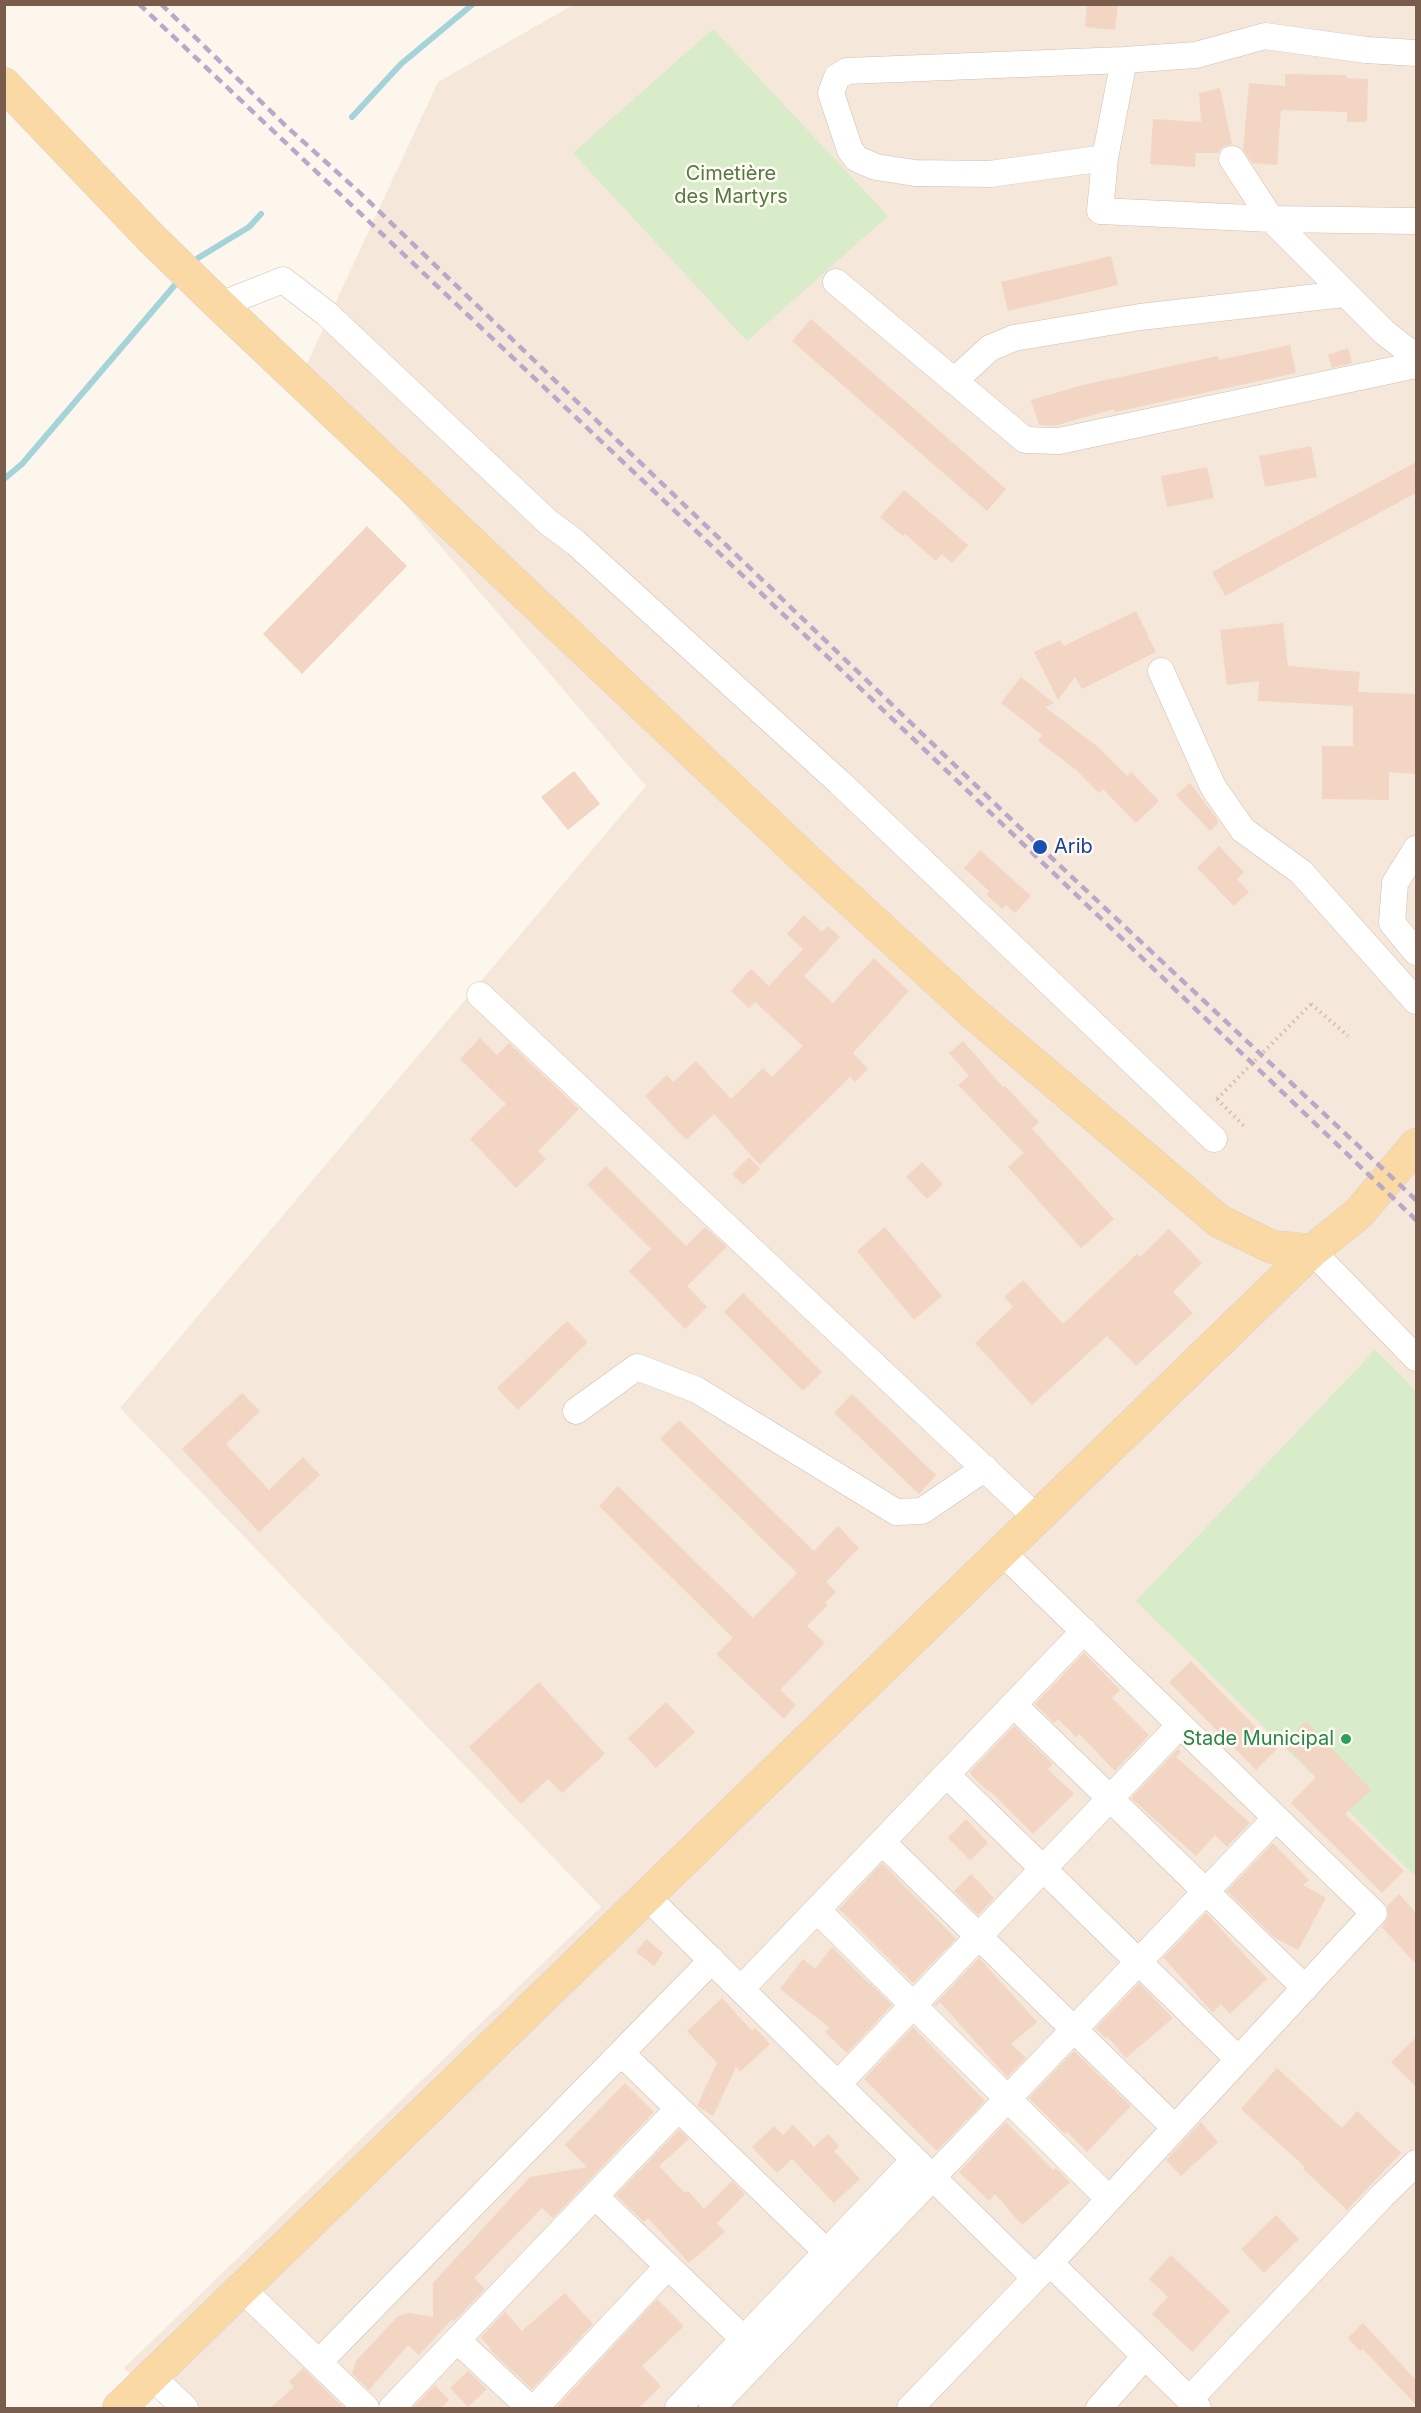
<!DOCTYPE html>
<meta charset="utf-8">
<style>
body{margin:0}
#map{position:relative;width:1421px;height:2413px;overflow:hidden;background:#fdf6ec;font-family:Inter,sans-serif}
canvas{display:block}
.frame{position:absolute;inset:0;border:6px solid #7a5c4d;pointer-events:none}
</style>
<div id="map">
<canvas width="1421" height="2413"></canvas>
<div class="frame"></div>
</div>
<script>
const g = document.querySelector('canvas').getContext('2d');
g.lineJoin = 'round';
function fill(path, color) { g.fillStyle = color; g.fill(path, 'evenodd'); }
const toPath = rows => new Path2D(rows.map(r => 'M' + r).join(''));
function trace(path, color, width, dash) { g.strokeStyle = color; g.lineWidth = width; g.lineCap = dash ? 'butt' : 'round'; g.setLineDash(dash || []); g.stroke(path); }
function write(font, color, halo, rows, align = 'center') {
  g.font = font + ' Inter,sans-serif'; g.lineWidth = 5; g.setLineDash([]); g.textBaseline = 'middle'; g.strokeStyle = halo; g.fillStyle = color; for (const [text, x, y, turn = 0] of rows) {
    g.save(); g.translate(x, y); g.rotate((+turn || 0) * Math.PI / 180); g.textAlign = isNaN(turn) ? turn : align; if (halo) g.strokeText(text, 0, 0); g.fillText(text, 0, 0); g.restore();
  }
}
fill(toPath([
 [573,5,1416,5,1416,2408,165,2408,124,2368,601,1907,120,1408,646,786,299,381,438,82]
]), '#f5e8da');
fill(toPath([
 [713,29,888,216,747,341,573,153],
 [1375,1350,1416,1391,1416,1877,1136,1601]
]), '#d8ecc9');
trace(toPath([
 [352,117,401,64,473,4],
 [192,265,198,258,249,227,261,214],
 [4,479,22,464,180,279]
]), '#a5d3da', 6);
fill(toPath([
 [1087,4,1118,4,1115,30,1085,27],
 [1285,74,1346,75,1346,78,1368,79,1367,122,1347,122,1347,112,1281,110,1277,165,1252,163,1243,150,1249,83,1285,86],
 [1220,88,1232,144,1223,147,1218,153,1196,153,1195,167,1150,164,1153,119,1201,122,1199,93],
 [1111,256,1118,285,1008,311,1001,282],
 [811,319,1006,489,987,511,792,341],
 [1290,345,1296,373,1115,412,1114,409,1054,426,1039,425,1031,400,1083,385,1218,356,1219,360],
 [1348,348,1352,363,1332,368,1328,355],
 [1311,446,1317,477,1265,487,1259,456],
 [1416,462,1416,493,1225,596,1212,572],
 [1207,467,1214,498,1167,507,1161,476],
 [904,490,968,545,952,563,942,554,936,561,905,534,903,536,880,517],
 [367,526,407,566,302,674,263,634],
 [1136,611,1149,637,1145,639,1149,638,1156,652,1082,689,1075,677,1058,700,1034,652,1060,640,1064,646],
 [1283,623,1288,666,1360,672,1358,692,1416,694,1416,774,1389,772,1389,800,1322,799,1322,746,1353,746,1353,706,1258,701,1259,681,1227,685,1220,630],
 [1021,677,1054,703,1045,707,1098,747,1127,776,1131,772,1159,801,1136,823,1103,789,1099,793,1075,769,1038,741,1042,735,1001,703],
 [574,771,600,804,568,830,541,797],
 [1190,783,1219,822,1210,831,1176,795],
 [1219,846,1244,872,1237,879,1249,892,1234,906,1197,868],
 [980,850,1031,896,1015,913,1006,905,1002,909,986,894,989,891,964,868],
 [804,915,822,932,828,926,840,937,804,976,833,1003,874,958,909,991,853,1053,868,1069,855,1082,850,1077,760,1165,714,1114,686,1140,645,1096,667,1075,673,1082,696,1061,731,1099,763,1068,772,1077,803,1046,755,1002,749,1008,731,991,751,969,769,986,803,949,787,934],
 [480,1038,497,1055,509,1043,579,1109,538,1151,546,1159,516,1188,470,1139,506,1104,460,1059],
 [963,1041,1003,1087,1005,1086,1039,1122,1032,1129,1114,1219,1081,1248,1008,1167,1024,1153,958,1085,969,1076,949,1053],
 [749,1157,760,1169,743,1185,732,1174],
 [922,1162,943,1184,927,1199,906,1177],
 [606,1166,686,1246,705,1227,727,1247,687,1286,707,1307,685,1329,629,1271,651,1249,587,1185],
 [885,1227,942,1296,914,1320,857,1251],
 [1169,1229,1202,1263,1173,1292,1193,1313,1136,1366,1107,1336,1032,1405,975,1343,1013,1307,1004,1297,1023,1280,1063,1324,1137,1254,1140,1257],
 [743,1293,822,1372,803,1391,724,1312],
 [567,1321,588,1342,518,1410,497,1388],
 [242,1393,260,1411,226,1444,269,1490,303,1457,320,1475,259,1532,182,1449],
 [852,1394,936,1475,919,1494,834,1413],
 [679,1420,814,1551,838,1526,859,1548,826,1582,836,1592,825,1603,828,1605,807,1626,825,1643,780,1690,796,1705,784,1719,716,1654,733,1638,599,1506,618,1486,753,1618,797,1573,660,1439],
 [1084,1653,1120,1690,1112,1698,1149,1735,1115,1771,1079,1734,1076,1737,1058,1719,1054,1723,1035,1704],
 [1191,1661,1277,1749,1256,1770,1169,1682],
 [539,1682,605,1754,562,1793,548,1779,521,1804,469,1747],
 [666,1702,695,1732,656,1768,628,1738],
 [1306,1721,1371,1790,1345,1814,1404,1871,1382,1893,1291,1803,1316,1777,1283,1743],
 [1014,1726,1053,1764,1048,1769,1074,1794,1033,1834,989,1790,988,1791,974,1778,970,1772],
 [1178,1749,1181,1752,1176,1757,1250,1823,1227,1847,1215,1835,1196,1856,1131,1798],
 [966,1819,988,1843,970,1860,948,1838],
 [1273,1843,1309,1880,1303,1885,1326,1898,1298,1950,1275,1938,1227,1891],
 [882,1863,956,1939,913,1983,839,1909],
 [971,1874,994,1898,978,1915,954,1891],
 [1399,1894,1416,1913,1416,1964,1382,1927,1388,1917,1387,1906],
 [1206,1913,1267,1979,1230,2014,1221,2004,1213,2013,1164,1958,1161,1960],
 [646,1939,663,1953,654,1966,636,1952],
 [832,1947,892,2005,847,2053,825,2032,830,2028,780,1989,803,1959,815,1969],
 [979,1958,1037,2022,1011,2044,1026,2058,1007,2077,940,2002,936,2006,934,2005],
 [1139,1983,1173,2018,1126,2058,1107,2036,1105,2038,1096,2028],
 [722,1998,752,2031,755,2028,770,2044,740,2072,736,2067,713,2116,697,2106,717,2063,687,2031],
 [913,2027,985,2101,937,2151,864,2079],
 [1416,2037,1416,2087,1391,2062],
 [1074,2051,1131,2106,1087,2152,1067,2132,1065,2134,1029,2098],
 [1277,2068,1342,2128,1357,2111,1401,2153,1347,2210,1303,2169,1305,2167,1241,2109],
 [625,2083,654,2112,553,2218,542,2208,474,2278,485,2289,454,2321,452,2319,419,2355,408,2345,369,2390,352,2374,356,2361,398,2316,409,2313,433,2317,433,2283,530,2177,587,2167,565,2145],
 [1006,2122,1053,2170,1056,2168,1070,2182,1022,2225,995,2194,989,2201,959,2172],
 [1201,2122,1218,2142,1181,2176,1166,2160],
 [793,2125,814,2147,828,2134,839,2146,834,2151,860,2179,834,2203,792,2159,777,2173,752,2147,774,2126,783,2135],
 [679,2130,689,2139,659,2166,685,2193,688,2191,704,2209,732,2181,745,2194,717,2223,725,2232,689,2263,648,2218,644,2222,616,2195],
 [1276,2215,1299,2239,1264,2273,1241,2249],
 [1171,2255,1230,2311,1192,2352,1152,2314,1168,2297,1149,2279],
 [565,2293,593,2324,532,2389,490,2350,491,2349,481,2337,505,2312,522,2331],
 [657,2299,684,2326,642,2366,661,2386,638,2409,555,2409],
 [1363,2323,1416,2380,1416,2405,1363,2349,1360,2351,1348,2338],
 [303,2368,345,2409,269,2409,294,2387,289,2382],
 [468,2371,487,2389,468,2407,450,2388],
 [435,2385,449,2400,440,2409,412,2409]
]), '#f3d5c3');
const minor = toPath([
 [1416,53,1366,50,1265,36,1196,55,1124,60,1105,158,1100,211,1271,219,1416,221],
 [1105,158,990,174,915,173,876,167,857,159,850,150,831,93,837,77,847,71,1124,60],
 [1232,159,1271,219,1384,332,1416,357],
 [836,282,1025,440,1059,441,1416,365],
 [220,305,283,280,327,314,548,522,576,543,839,782,1214,1139],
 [954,381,990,348,1014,338,1140,317,1344,294],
 [1161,671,1213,787,1243,830,1301,872,1416,1001],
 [1416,849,1395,883,1392,923,1416,952],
 [480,995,1037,1518],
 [1312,1251,1416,1358],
 [576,1411,637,1367,697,1390,896,1512,922,1511,985,1468],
 [1002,1552,1374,1913,1050,2263,1198,2408],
 [1014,1705,1305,1988],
 [947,1775,1238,2059],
 [882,1842,1175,2128],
 [647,1897,1035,2278],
 [817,1910,1109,2199],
 [741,1989,1084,1631],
 [621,2053,838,2263],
 [838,2084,1180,1725],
 [595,2196,755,2350],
 [242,2289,366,2408],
 [457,2340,530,2408],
 [319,2362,712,1960],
 [152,2377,185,2408],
 [1189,2400,1382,2196,1416,2163],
 [392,2408,678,2109],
 [535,2408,668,2266],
 [678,2408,914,2160],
 [712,2408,1276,1818],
 [910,2408,1047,2266],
 [1099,2408,1145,2356]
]);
const major = toPath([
 [4,84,151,238,220,305,814,867,971,1011,1219,1221,1272,1247,1312,1251,1359,1213,1416,1145],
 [119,2408,1312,1251]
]);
trace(minor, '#d1beb0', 27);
trace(major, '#dad1cd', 34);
trace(toPath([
 [1311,1004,1348,1036],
 [1217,1099,1246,1128]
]), '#d9b8a5', 4, [1.5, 4.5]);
trace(minor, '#fff', 26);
trace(major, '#fbd9a5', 33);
trace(toPath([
 [139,4,695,530,1416,1220],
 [161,4,286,126,358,191,1040,847,1416,1200]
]), '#b9a8c9', 4.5, [9, 6]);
trace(toPath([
 [1217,1099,1311,1004]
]), '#d9b8a5', 4, [1.5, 4.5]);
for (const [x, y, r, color] of [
 [1040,847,8,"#1a4fb4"],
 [1346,1739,6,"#2e9e5b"]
]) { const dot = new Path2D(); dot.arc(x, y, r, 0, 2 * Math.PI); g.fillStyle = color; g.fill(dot); trace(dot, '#fffaf3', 2); }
write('20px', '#537a41', '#fffaf3', [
 ["Cimetière",731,174],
 ["des Martyrs",731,197]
]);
write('20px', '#164399', '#fffaf3', [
 ["Arib",1054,847]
], 'left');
write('20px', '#27864d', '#fffaf3', [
 ["Stade Municipal",1334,1739]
], 'right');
</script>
